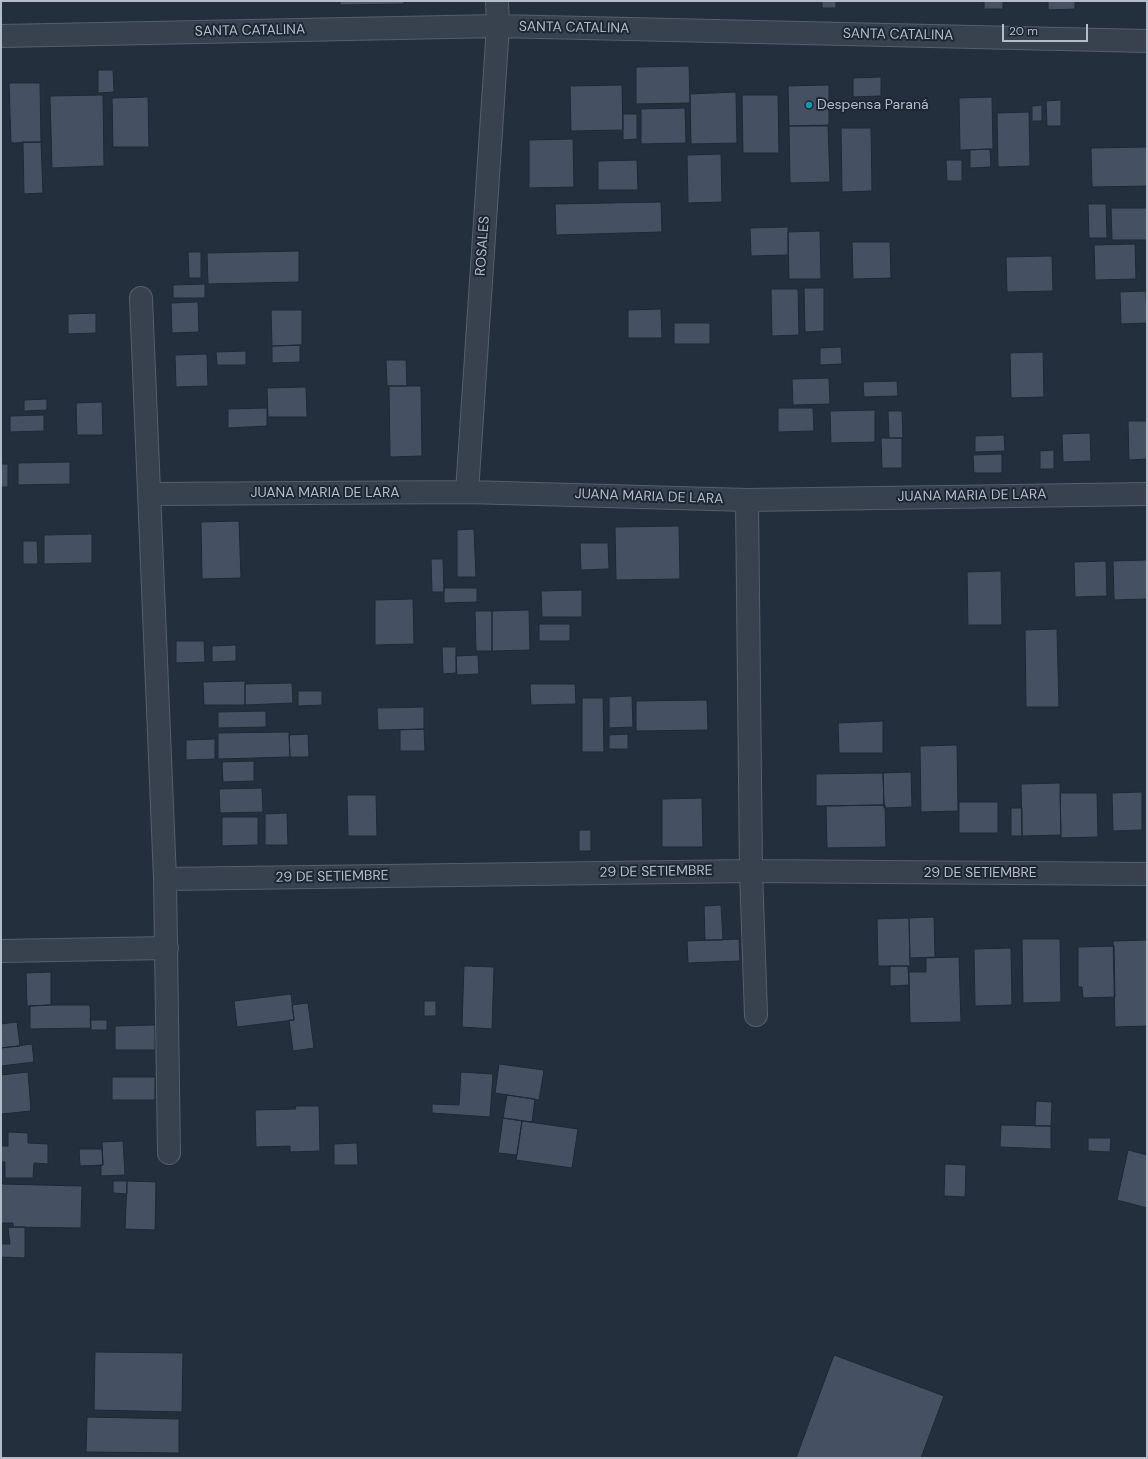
<!DOCTYPE html>
<meta charset="utf-8">
<style>
body{margin:0}
#map{position:relative;width:1148px;height:1459px;overflow:hidden;background:#242f3e;font-family:"DM Sans",sans-serif}
canvas{display:block}
.frame{position:absolute;inset:0;border:2px solid #b4bcc9;pointer-events:none}
.scale{position:absolute;left:1002px;top:24px;width:86px;height:18px;box-sizing:border-box;border:2px solid #b4bcc9;border-top:0;padding-left:5px;font-size:12px;line-height:14px;white-space:nowrap;color:#b4bcc9;-webkit-text-stroke:3px #1d2633;paint-order:stroke}
</style>
<div id="map">
<canvas width="1148" height="1459"></canvas>
<div class="frame"></div>
<div class="scale">20 m</div>
</div>
<script>
const g = document.querySelector('canvas').getContext('2d');
g.lineJoin = 'round';
function fill(path, color) { g.fillStyle = color; g.fill(path, 'evenodd'); }
const toPath = rows => new Path2D(rows.map(r => 'M' + r).join(''));
function trace(path, color, width, dash) { g.strokeStyle = color; g.lineWidth = width; g.lineCap = dash ? 'butt' : 'round'; g.setLineDash(dash || []); g.stroke(path); }
function write(font, color, halo, rows, align = 'center') {
  g.font = font + ' "DM Sans",sans-serif'; g.lineWidth = 4; g.setLineDash([]); g.textBaseline = 'middle'; g.strokeStyle = halo; g.fillStyle = color; for (const [text, x, y, turn = 0] of rows) {
    g.save(); g.translate(x, y); g.rotate((+turn || 0) * Math.PI / 180); g.textAlign = isNaN(turn) ? turn : align; if (halo) g.strokeText(text, 0, 0); g.fillText(text, 0, 0); g.restore();
  }
}
const building = toPath([
 [340,1,404,1,404,4,340,5,340,1],
 [822,1,836,1,836,8,822,8,822,1],
 [984,1,1003,1,1003,9,984,9,984,1],
 [1048,1,1075,1,1075,9,1048,10,1048,1],
 [689,66,690,103,636,104,636,67,689,66],
 [98,70,113,70,114,92,98,93,98,70],
 [881,77,881,96,853,97,853,78,881,77],
 [9,83,40,83,41,142,11,143,9,83],
 [622,85,623,130,571,131,570,86,622,85],
 [829,85,829,125,789,126,788,86,829,85],
 [736,92,737,143,691,144,690,94,736,92],
 [103,95,104,166,52,168,50,96,103,95],
 [742,95,778,95,779,153,743,153,742,95],
 [148,97,149,147,113,147,112,98,148,97],
 [992,97,993,149,960,150,959,98,992,97],
 [1061,100,1061,126,1047,126,1046,101,1061,100],
 [1042,105,1042,121,1032,121,1032,106,1042,105],
 [685,108,686,143,641,144,641,109,685,108],
 [1029,112,1030,166,998,167,997,113,1029,112],
 [623,114,637,114,637,139,623,140,623,114],
 [789,126,828,126,830,182,790,183,789,126],
 [841,128,871,128,872,191,842,192,841,128],
 [573,139,574,187,529,188,529,140,573,139],
 [23,142,41,142,43,193,24,194,23,142],
 [1147,147,1147,186,1092,187,1091,148,1147,147],
 [990,149,991,167,970,168,970,150,990,149],
 [721,154,722,202,688,203,687,155,721,154],
 [637,160,638,190,598,190,598,161,637,160],
 [946,160,962,160,962,181,947,181,946,160],
 [661,202,662,232,556,235,555,204,661,202],
 [1088,204,1106,204,1107,238,1089,238,1088,204],
 [1111,208,1147,208,1147,240,1112,240,1111,208],
 [788,227,788,255,751,256,750,228,788,227],
 [820,231,821,279,789,279,788,232,820,231],
 [852,242,890,242,891,278,853,279,852,242],
 [1135,244,1136,279,1095,280,1094,245,1135,244],
 [299,251,299,282,208,284,207,253,299,251],
 [188,252,201,252,201,278,189,278,188,252],
 [1052,256,1053,291,1007,292,1006,257,1052,256],
 [205,284,205,298,173,298,173,285,205,284],
 [804,288,824,288,824,331,805,332,804,288],
 [771,289,798,289,799,335,772,336,771,289],
 [1146,291,1147,323,1121,324,1120,292,1146,291],
 [198,302,199,332,172,333,171,303,198,302],
 [661,309,662,338,628,338,628,310,661,309],
 [271,310,302,310,302,345,272,346,271,310],
 [96,313,96,333,68,334,68,314,96,313],
 [674,323,710,323,710,344,674,344,674,323],
 [300,345,300,362,272,363,272,346,300,345],
 [841,347,842,364,820,365,820,348,841,347],
 [246,351,246,365,217,365,216,352,246,351],
 [1043,352,1044,397,1011,398,1010,353,1043,352],
 [207,354,208,386,176,387,175,355,207,354],
 [386,360,406,360,407,386,387,386,386,360],
 [829,378,830,404,793,405,792,379,829,378],
 [897,381,898,396,864,397,863,382,897,381],
 [389,386,421,386,422,456,390,457,389,386],
 [306,387,307,417,268,417,267,388,306,387],
 [47,399,47,410,24,411,24,400,47,399],
 [102,402,103,435,77,435,76,403,102,402],
 [267,408,267,426,228,428,228,409,267,408],
 [778,408,813,408,814,431,778,432,778,408],
 [875,410,875,442,831,443,830,411,875,410],
 [888,411,902,411,903,438,889,438,888,411],
 [44,415,44,431,10,432,10,416,44,415],
 [1128,421,1147,421,1147,459,1129,460,1128,421],
 [1090,433,1091,461,1063,462,1062,434,1090,433],
 [1004,435,1005,451,975,452,975,436,1004,435],
 [881,438,902,438,902,468,882,468,881,438],
 [1054,450,1054,469,1040,469,1040,451,1054,450],
 [1002,454,1002,473,974,473,973,455,1002,454],
 [70,462,70,484,18,485,18,463,70,462],
 [1,464,8,464,8,487,1,487,1,464],
 [239,521,241,578,202,579,201,522,239,521],
 [679,526,680,579,616,580,615,527,679,526],
 [474,529,476,577,457,577,457,530,474,529],
 [92,534,92,563,44,564,44,535,92,534],
 [23,541,37,541,38,564,23,564,23,541],
 [580,543,608,543,609,569,581,570,580,543],
 [431,559,443,559,444,592,432,592,431,559],
 [1147,560,1147,599,1114,600,1113,561,1147,560],
 [1106,561,1107,596,1075,597,1074,562,1106,561],
 [1001,571,1002,625,968,625,967,572,1001,571],
 [444,588,477,588,477,602,444,603,444,588],
 [582,590,582,617,542,617,541,591,582,590],
 [413,599,414,644,375,645,375,600,413,599],
 [529,610,530,650,492,651,492,611,529,610],
 [475,611,492,611,492,651,476,651,475,611],
 [539,624,570,624,570,641,539,641,539,624],
 [1057,629,1059,707,1026,707,1025,630,1057,629],
 [176,641,204,641,205,662,176,663,176,641],
 [236,645,236,661,212,662,212,646,236,645],
 [442,647,456,647,456,673,443,674,442,647],
 [478,655,479,674,457,675,456,656,478,655],
 [245,681,245,705,204,705,203,682,245,681],
 [292,683,293,703,245,705,245,684,292,683],
 [530,684,575,684,576,704,531,705,530,684],
 [298,691,322,691,322,705,298,706,298,691],
 [632,696,633,727,609,728,609,697,632,696],
 [582,698,603,698,604,752,582,752,582,698],
 [707,700,708,730,636,731,636,701,707,700],
 [424,707,424,729,378,730,377,708,424,707],
 [266,711,266,727,218,728,218,712,266,711],
 [883,721,883,753,839,753,838,723,883,721],
 [424,729,425,751,400,751,400,730,424,729],
 [289,732,290,757,218,759,218,733,289,732],
 [308,734,309,757,290,757,289,735,308,734],
 [628,734,628,749,609,749,609,735,628,734],
 [215,739,215,759,186,760,186,740,215,739],
 [957,745,958,811,921,812,920,746,957,745],
 [254,761,254,781,223,782,222,762,254,761],
 [911,772,912,807,884,808,883,773,911,772],
 [883,773,884,805,816,806,816,774,883,773],
 [1060,783,1061,835,1022,836,1021,784,1060,783],
 [262,788,263,812,220,813,219,789,262,788],
 [1142,792,1142,830,1113,831,1112,793,1142,792],
 [1060,793,1097,793,1098,837,1061,838,1060,793],
 [347,795,376,795,377,836,348,836,347,795],
 [702,798,703,847,662,847,662,799,702,798],
 [959,802,998,802,998,833,959,833,959,802],
 [884,805,885,805,886,847,827,848,826,806,884,805],
 [1011,808,1022,808,1022,836,1011,836,1011,808],
 [287,813,288,845,265,845,265,814,287,813],
 [222,817,258,817,258,845,222,846,222,817],
 [579,830,591,830,591,851,579,851,579,830],
 [721,905,723,940,705,940,704,906,721,905],
 [934,917,935,957,910,958,909,918,934,917],
 [909,918,910,966,878,966,877,919,909,918],
 [739,939,740,961,688,963,687,941,739,939],
 [1022,939,1060,939,1061,1002,1023,1003,1022,939],
 [1147,940,1147,1026,1115,1027,1113,941,1147,940],
 [1114,946,1115,997,1083,998,1082,987,1078,987,1078,947,1114,946],
 [1011,948,1012,1005,975,1006,974,949,1011,948],
 [959,957,961,1022,910,1023,909,972,926,972,926,958,959,957],
 [464,966,494,967,492,1029,462,1027,464,966],
 [890,966,908,966,909,985,890,986,890,966],
 [51,972,51,1005,27,1006,26,973,51,972],
 [291,994,294,1020,237,1027,234,1001,291,994],
 [424,1001,436,1001,436,1016,424,1016,424,1001],
 [308,1003,314,1048,293,1051,289,1020,294,1020,292,1005,308,1003],
 [51,1005,90,1005,91,1028,30,1029,30,1006,51,1005],
 [90,1020,107,1020,107,1030,91,1030,90,1020],
 [17,1022,20,1046,1,1048,1,1024,17,1022],
 [155,1025,155,1050,115,1050,115,1026,155,1025],
 [32,1044,34,1062,1,1066,1,1048,32,1044],
 [499,1064,544,1070,539,1100,495,1093,499,1064],
 [28,1072,31,1111,1,1114,1,1075,28,1072],
 [461,1072,493,1074,490,1117,432,1113,432,1104,459,1105,461,1072],
 [112,1077,155,1077,155,1100,112,1100,112,1077],
 [507,1095,535,1099,532,1122,503,1118,507,1095],
 [1036,1101,1052,1102,1051,1126,1035,1126,1036,1101],
 [295,1106,319,1106,320,1151,290,1152,290,1146,256,1147,255,1110,296,1109,295,1106],
 [503,1118,522,1121,517,1155,498,1153,503,1118],
 [522,1121,578,1129,572,1168,516,1160,522,1121],
 [1001,1125,1051,1126,1051,1149,1000,1147,1001,1125],
 [8,1132,28,1133,28,1143,48,1144,48,1164,34,1163,33,1178,5,1178,5,1162,1,1162,1,1146,8,1146,8,1132],
 [1088,1138,1111,1138,1110,1152,1088,1151,1088,1138],
 [123,1141,125,1175,101,1176,101,1165,103,1165,102,1142,123,1141],
 [357,1143,358,1165,334,1165,334,1144,357,1143],
 [79,1149,102,1149,103,1165,80,1166,79,1149],
 [1128,1150,1147,1155,1147,1208,1117,1200,1128,1150],
 [945,1164,966,1165,965,1197,944,1196,945,1164],
 [113,1181,127,1181,127,1194,113,1193,113,1181],
 [127,1181,156,1182,155,1230,125,1229,127,1181],
 [1,1184,82,1186,81,1228,13,1227,13,1223,1,1223,1,1184],
 [13,1227,25,1227,25,1258,1,1257,1,1244,10,1244,8,1228,13,1227],
 [95,1352,183,1353,182,1412,94,1410,95,1352],
 [834,1355,944,1396,921,1458,796,1458,834,1355],
 [87,1417,179,1419,179,1453,86,1452,87,1417]
]);
fill(building, '#455162');
trace(building, '#1f2835', 1);
const minor = toPath([
 [1,36,498,26,1147,41],
 [141,298,165,879,169,1153],
 [467,492,498,26,497,1],
 [150,494,467,492,747,500,1147,494],
 [747,500,751,871,756,1015],
 [165,879,751,871,1147,874],
 [1,951,167,948]
]);
trace(minor, '#565f6c', 24);
trace(minor, '#38414e', 22);
for (const [x, y, r, color] of [
 [809,105,4,"#0f9aa8"]
]) { const dot = new Path2D(); dot.arc(x, y, r, 0, 2 * Math.PI); g.fillStyle = color; g.fill(dot); trace(dot, '#1d2633', 1.5); }
write('14px', '#b4bcc9', '#1d2633', [
 ["SANTA CATALINA",574,28,1],
 ["SANTA CATALINA",250,31,-1],
 ["SANTA CATALINA",898,35,1],
 ["ROSALES",483,246,-86],
 ["JUANA MARIA DE LARA",325,493],
 ["JUANA MARIA DE LARA",972,496,-1],
 ["JUANA MARIA DE LARA",649,497,2],
 ["29 DE SETIEMBRE",656,872,-1],
 ["29 DE SETIEMBRE",980,873],
 ["29 DE SETIEMBRE",332,877,-1]
]);
write('14px', '#b4bcc9', '#1d2633', [
 ["Despensa Paraná",817,105]
], 'left');
</script>
